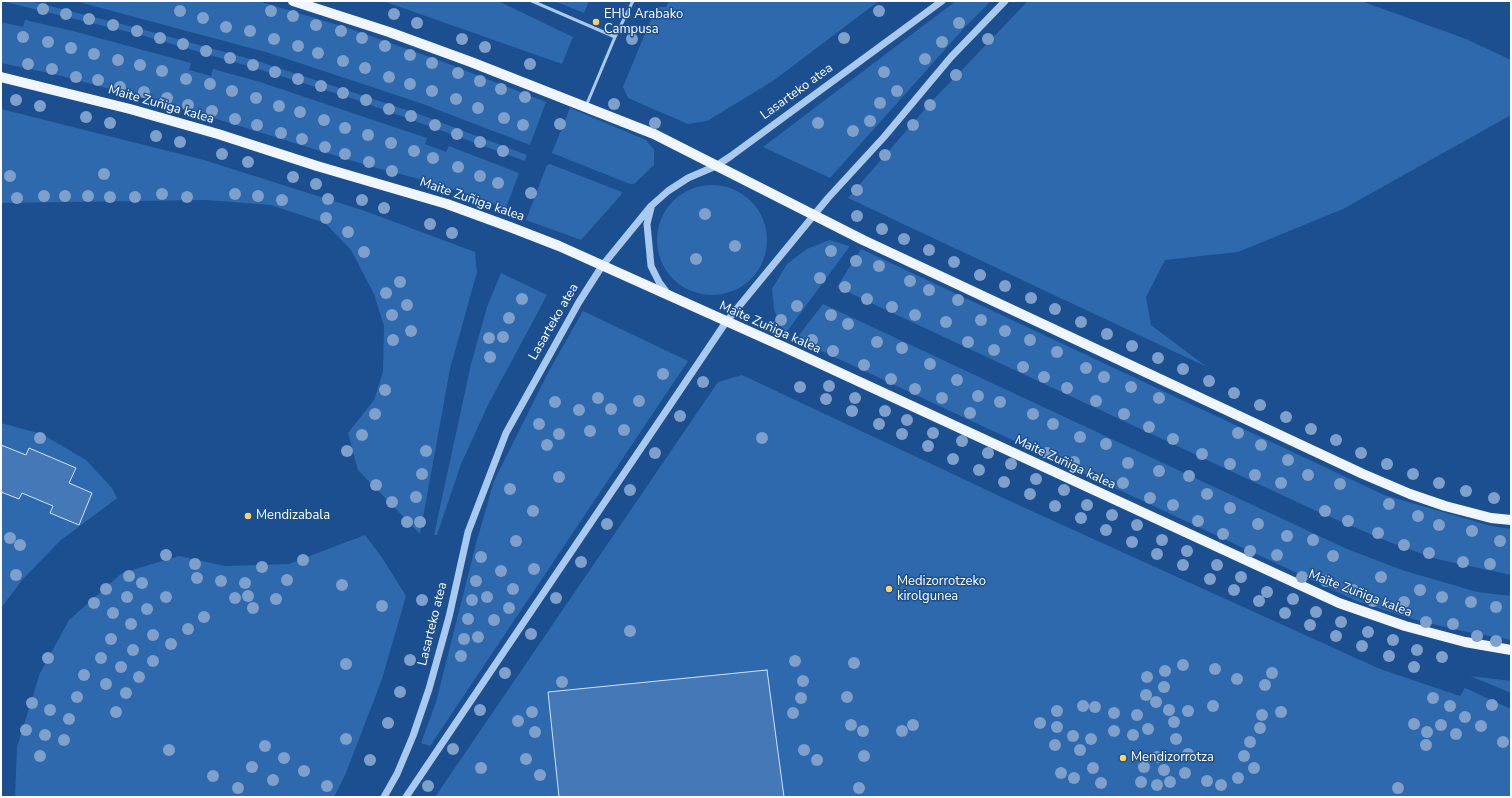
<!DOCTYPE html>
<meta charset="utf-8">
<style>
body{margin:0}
#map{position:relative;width:1512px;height:798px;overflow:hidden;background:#1b4f8f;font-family:"Nunito Sans",sans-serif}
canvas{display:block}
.frame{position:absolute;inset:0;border:2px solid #fff;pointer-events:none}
</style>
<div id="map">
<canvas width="1512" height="798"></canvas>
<div class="frame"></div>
</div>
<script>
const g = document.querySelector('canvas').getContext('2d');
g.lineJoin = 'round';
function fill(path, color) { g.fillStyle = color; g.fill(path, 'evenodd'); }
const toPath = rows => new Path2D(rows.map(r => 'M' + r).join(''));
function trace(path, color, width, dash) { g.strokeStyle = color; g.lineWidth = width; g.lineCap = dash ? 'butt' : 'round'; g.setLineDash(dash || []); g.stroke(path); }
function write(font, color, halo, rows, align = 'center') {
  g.font = font + ' "Nunito Sans",sans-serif'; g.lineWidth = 3; g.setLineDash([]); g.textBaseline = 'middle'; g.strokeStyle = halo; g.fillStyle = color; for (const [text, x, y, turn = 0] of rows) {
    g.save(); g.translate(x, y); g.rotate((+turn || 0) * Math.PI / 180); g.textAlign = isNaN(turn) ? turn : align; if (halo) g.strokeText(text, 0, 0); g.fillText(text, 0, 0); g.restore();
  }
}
fill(toPath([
 [1,1,30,1,137,28,254,60,416,113,527,155,525,161,357,100,258,69,141,35],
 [75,1,258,1,348,28,441,61,546,102,530,145,420,103,269,53],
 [383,1,498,1,573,37,562,64],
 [554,1,589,1,584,13],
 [669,1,879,1,773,81,707,121,688,124,628,98,623,87,656,7,666,7],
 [956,1,991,1,966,26,830,178,763,147],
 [1028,1,1361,1,1466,39,1511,60,1511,115,1343,209,1238,252,1165,260,1146,297,1151,325,1207,367,848,198,932,101],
 [25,20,73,31,191,63,189,70,211,76,213,69,260,82,427,138,425,144,446,152,449,146,519,173,506,208,435,183,369,166,194,112,58,75,1,63,1,22,23,27],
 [570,108,646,140,654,150,654,165,634,184,630,184,552,153],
 [1,109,204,160,365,211,475,252,477,272,450,369,420,534,358,470,348,433,374,400,383,372,384,326,374,294,351,250,325,223,271,205,206,200,1,203],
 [550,164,622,192,621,195,581,240,526,220,547,165],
 '657 240a55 55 0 1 1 110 0a55 55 0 1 1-110 0Z',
 [829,240,850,246,785,334,774,310,772,289,787,264,807,249],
 [861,249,1384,495,1491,526,1511,529,1511,575,1437,559,1389,542,1314,510,837,287],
 [501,273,547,295,488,405,461,464,437,535,434,535,471,364,487,307],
 [823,304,1347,549,1402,570,1477,592,1511,596,1511,640,1462,631,1416,620,1359,602,796,339],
 [583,311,688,361,430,746,421,743,436,702,477,540,494,481,549,371],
 [742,375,1025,508,1380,669,1460,696,1465,688,1511,709,1511,797,435,797,718,382],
 [1,423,42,434,86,460,112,488,117,498,61,540,23,579,1,608],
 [365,535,383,559,406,596,382,679,346,773,334,797,15,797,17,747,40,673,69,620,122,573,179,556,225,566,289,564],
 [1470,676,1511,681,1511,693]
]), '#2e69ad');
const building = toPath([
 [1,445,26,455,29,448,76,468,69,483,92,493,79,525,50,513,53,506,22,493,19,499,1,492,1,445],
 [767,670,784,797,559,797,548,692,767,670]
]);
fill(building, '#4478b7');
trace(building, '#cfe3fa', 1);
trace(toPath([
 [532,1,615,37],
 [586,106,615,37,633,1]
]), '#a9c9ee', 3);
trace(toPath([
 [651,208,647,224,651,266,659,282,668,294],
 [384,797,397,774,413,736,429,689,449,617,468,532,506,433,579,302,602,266,651,206,668,191,688,178,716,166,731,156,942,1],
 [406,797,726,322,828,198,884,137,951,57,1005,1]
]), '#a9c9ee', 7);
trace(toPath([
 [293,1,389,32,471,62,654,134,863,240,1363,474,1410,494,1445,506,1491,518,1511,520],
 [1,77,130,109,218,134,317,166,447,204,510,227,559,246,784,347,1339,603,1405,626,1465,642,1511,650]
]), '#f0f6ff', 10);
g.fillStyle = '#7ea0ca';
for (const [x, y] of [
 [43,9],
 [180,11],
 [271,11],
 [879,11],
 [66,14],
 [394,14],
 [293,16],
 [203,18],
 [89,19],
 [417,23],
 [959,23],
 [113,25],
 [316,25],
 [226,27],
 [137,31],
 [250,31],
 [341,31],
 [23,37],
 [160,38],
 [362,38],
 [844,38],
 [274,39],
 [462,39],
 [632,39],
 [988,39],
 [48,42],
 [942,42],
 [183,44],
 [298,46],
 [385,46],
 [485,47],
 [71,48],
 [206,51],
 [318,53],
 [94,54],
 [410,55],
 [230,58],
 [925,59],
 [118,60],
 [343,61],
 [432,63],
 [28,64],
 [530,64],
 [140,65],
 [253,65],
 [365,68],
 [52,69],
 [162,71],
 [275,72],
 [884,72],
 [458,73],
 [956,75],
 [76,77],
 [389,77],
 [186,79],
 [298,79],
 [98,80],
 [480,81],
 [210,84],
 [410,84],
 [321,86],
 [120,87],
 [501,89],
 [232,91],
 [432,91],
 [897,91],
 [144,92],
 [343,93],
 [525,97],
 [167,98],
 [256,98],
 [456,99],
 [16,100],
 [366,100],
 [880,103],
 [614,104],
 [188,105],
 [930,105],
 [40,106],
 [279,106],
 [478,108],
 [389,109],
 [212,111],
 [300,112],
 [411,116],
 [86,117],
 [504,118],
 [235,119],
 [324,120],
 [870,121],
 [110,123],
 [655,123],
 [818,123],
 [560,124],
 [257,125],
 [435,125],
 [523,125],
 [913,125],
 [345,128],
 [853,131],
 [281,133],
 [457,134],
 [368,135],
 [156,136],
 [302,139],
 [180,142],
 [480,142],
 [391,143],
 [325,147],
 [414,151],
 [503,151],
 [222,154],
 [345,154],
 [885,155],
 [433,158],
 [248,162],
 [369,162],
 [458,167],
 [392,171],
 [104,174],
 [10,176],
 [480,176],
 [293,177],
 [498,183],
 [316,184],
 [857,190],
 [531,193],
 [162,194],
 [235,194],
 [44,196],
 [65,196],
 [88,196],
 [258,196],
 [110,197],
 [135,197],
 [187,197],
 [17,198],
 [328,199],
 [282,200],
 [362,200],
 [384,208],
 [705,214],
 [857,216],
 [326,218],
 [430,224],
 [882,229],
 [348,232],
 [452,233],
 [904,239],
 [735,246],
 [929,250],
 [831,251],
 [364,252],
 [696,259],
 [856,261],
 [954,262],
 [879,266],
 [980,275],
 [820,278],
 [910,281],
 [400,282],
 [1005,286],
 [845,287],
 [929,290],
 [386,293],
 [1031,298],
 [522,299],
 [867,299],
 [958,300],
 [407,305],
 [797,306],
 [892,307],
 [1055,309],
 [392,315],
 [831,315],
 [915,315],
 [509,318],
 [781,320],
 [981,320],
 [946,322],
 [1081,322],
 [848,324],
 [411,331],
 [1005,331],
 [1107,334],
 [503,337],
 [489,338],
 [393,340],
 [812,340],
 [1030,340],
 [877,342],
 [968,342],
 [1132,346],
 [902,348],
 [994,350],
 [833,351],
 [1057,352],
 [490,357],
 [1158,358],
 [930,364],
 [864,365],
 [1023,367],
 [1086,368],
 [1183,369],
 [663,374],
 [1044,377],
 [1104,377],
 [891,379],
 [957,380],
 [1209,381],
 [703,382],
 [829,386],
 [800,387],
 [1131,387],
 [1067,388],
 [915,389],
 [385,390],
 [1234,393],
 [978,396],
 [598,398],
 [855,398],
 [942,398],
 [1159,398],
 [826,399],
 [639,401],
 [1096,401],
 [555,402],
 [1000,402],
 [1260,405],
 [611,409],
 [579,410],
 [852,411],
 [885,411],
 [970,413],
 [375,414],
 [1033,414],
 [1124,414],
 [680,416],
 [1286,417],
 [907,420],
 [539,424],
 [879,424],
 [1053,424],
 [1149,427],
 [1311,429],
 [624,430],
 [590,431],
 [933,433],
 [1238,433],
 [559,434],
 [902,434],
 [362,435],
 [1080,437],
 [40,438],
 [762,438],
 [1173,439],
 [1336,440],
 [962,441],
 [1106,444],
 [547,445],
 [1261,445],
 [928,446],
 [347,451],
 [426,451],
 [655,453],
 [988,453],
 [1047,453],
 [1361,453],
 [1202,454],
 [953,459],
 [1288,460],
 [1074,462],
 [1128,463],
 [1011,464],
 [1230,464],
 [1387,464],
 [979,470],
 [1159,471],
 [422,474],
 [1413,474],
 [1255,475],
 [1308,475],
 [1189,476],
 [559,477],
 [1036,479],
 [1004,482],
 [1123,483],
 [1281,483],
 [1439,483],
 [1340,484],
 [376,485],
 [510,489],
 [630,490],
 [1064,490],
 [1466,491],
 [1030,494],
 [1207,494],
 [416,497],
 [1150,498],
 [1494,498],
 [392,502],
 [1389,504],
 [1087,505],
 [1173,505],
 [1055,506],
 [1230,508],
 [533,511],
 [1325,511],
 [1112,515],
 [1418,516],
 [1081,518],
 [1198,521],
 [1348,521],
 [407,522],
 [420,522],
 [607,524],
 [1258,524],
 [1137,525],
 [1439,525],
 [1106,530],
 [1472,531],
 [1378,533],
 [1223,534],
 [1287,536],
 [10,538],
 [1162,540],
 [1313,540],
 [516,541],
 [1500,541],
 [1132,542],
 [20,545],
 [1404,545],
 [1187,551],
 [1250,551],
 [1429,553],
 [1157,554],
 [166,555],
 [1277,555],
 [1333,556],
 [481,557],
 [303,560],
 [581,562],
 [1463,562],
 [195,564],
 [1490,564],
 [1183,565],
 [1217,565],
 [262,567],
 [534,569],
 [501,571],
 [16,575],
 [129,576],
 [1241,577],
 [1302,577],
 [1381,577],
 [197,578],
 [1210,579],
 [287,580],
 [221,581],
 [476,581],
 [1326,581],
 [142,583],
 [245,583],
 [342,585],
 [106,589],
 [513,589],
 [1234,590],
 [1353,590],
 [1420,590],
 [1267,592],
 [248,596],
 [127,597],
 [166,597],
 [487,597],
 [1442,597],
 [235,598],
 [556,598],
 [276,599],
 [1293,599],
 [422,600],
 [472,600],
 [1259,601],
 [1373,601],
 [1404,602],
 [1471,602],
 [94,603],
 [382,606],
 [1496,607],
 [253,608],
 [509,608],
 [147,609],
 [1316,612],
 [113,613],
 [1285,613],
 [204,617],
 [468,619],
 [494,620],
 [1341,622],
 [1426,622],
 [131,624],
 [1453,624],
 [1310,625],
 [188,629],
 [630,631],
 [1368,632],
 [531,634],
 [153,635],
 [1336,636],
 [1477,636],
 [478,637],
 [111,639],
 [464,639],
 [1393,640],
 [1496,641],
 [171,644],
 [1362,646],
 [133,650],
 [1417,650],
 [461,656],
 [1389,656],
 [1442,657],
 [48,658],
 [101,658],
 [410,660],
 [153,661],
 [795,661],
 [854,663],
 [346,664],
 [1183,665],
 [121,667],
 [1414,667],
 [1215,669],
 [1165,671],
 [505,673],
 [1272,673],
 [84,675],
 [139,677],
 [1147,677],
 [1237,679],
 [803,681],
 [562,682],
 [106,684],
 [1265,685],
 [1164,687],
 [400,692],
 [126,693],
 [1146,695],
 [77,697],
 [847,697],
 [801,698],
 [1433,698],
 [1156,702],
 [32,703],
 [1492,705],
 [1083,706],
 [1213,706],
 [1450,706],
 [1095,707],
 [50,710],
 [480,710],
 [1169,710],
 [1057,711],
 [1188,711],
 [116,712],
 [532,712],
 [1281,712],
 [793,713],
 [1114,713],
 [1137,715],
 [1262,715],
 [1465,717],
 [69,719],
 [518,721],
 [1174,722],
 [388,723],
 [1040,723],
 [1414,724],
 [851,725],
 [913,725],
 [1441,725],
 [1481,726],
 [1057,727],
 [1260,728],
 [1148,729],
 [26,730],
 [863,731],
 [902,731],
 [1114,731],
 [535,732],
 [1427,732],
 [1456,734],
 [45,735],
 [1133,735],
 [1073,736],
 [346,739],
 [1091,739],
 [1176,739],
 [64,740],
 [1250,742],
 [1503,742],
 [1055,745],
 [1426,745],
 [265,746],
 [453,749],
 [169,750],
 [804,750],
 [1080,750],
 [1188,754],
 [40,756],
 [864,756],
 [1244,756],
 [1157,757],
 [284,758],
 [526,759],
 [370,760],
 [817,760],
 [252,767],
 [1144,767],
 [481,768],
 [1093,768],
 [1254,768],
 [1164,770],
 [304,771],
 [1061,773],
 [1185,773],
 [540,775],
 [213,776],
 [1074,778],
 [1238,778],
 [273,780],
 [1207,781],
 [1141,782],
 [1170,782],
 [1101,783],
 [1157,785],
 [1221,785],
 [327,786],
 [428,786],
 [238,788],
 [859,788],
 [1398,788]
]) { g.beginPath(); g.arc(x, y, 6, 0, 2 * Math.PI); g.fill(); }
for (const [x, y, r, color] of [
 [596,22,4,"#ffd166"],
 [248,516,4,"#ffd166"],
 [889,589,4,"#ffd166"],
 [1123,758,4,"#ffd166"]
]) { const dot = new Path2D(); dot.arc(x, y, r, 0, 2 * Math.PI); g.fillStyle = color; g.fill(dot); trace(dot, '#1b4f8f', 1.5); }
write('13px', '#fff', '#1b4f8f', [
 ["EHU Arabako",604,15],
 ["Campusa",604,30],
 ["Mendizabala",256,516],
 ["Medizorrotzeko",897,582],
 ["kirolgunea",897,597],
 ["Mendizorrotza",1131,758]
], 'left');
write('13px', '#fff', '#1b4f8f', [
 ["Lasarteko atea",797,92,-36],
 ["Maite Zuñiga kalea",161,105,16],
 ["Maite Zuñiga kalea",472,200,19],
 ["Lasarteko atea",554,322,-60],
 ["Maite Zuñiga kalea",770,328,24],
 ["Maite Zuñiga kalea",1065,463,25],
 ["Maite Zuñiga kalea",1360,594,21],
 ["Lasarteko atea",433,624,-76]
]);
</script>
